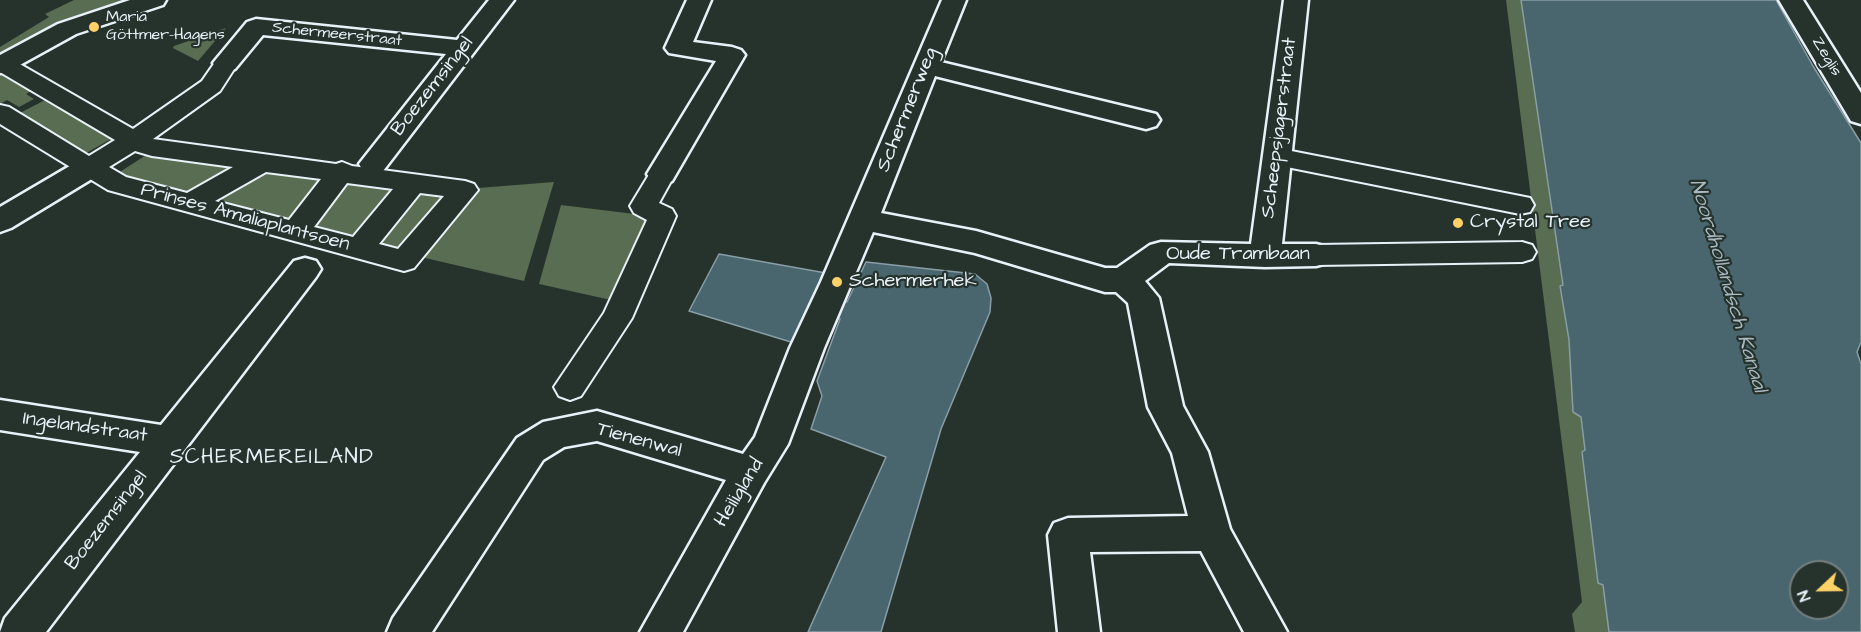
<!DOCTYPE html>
<meta charset="utf-8">
<style>
body{margin:0}
#map{position:relative;width:1861px;height:632px;overflow:hidden;background:#26332d;font-family:"Architects Daughter",sans-serif}
canvas{display:block}
.north{position:absolute;left:1789px;top:560px;width:60px;height:60px;box-sizing:border-box;background:#26332d;border:2px solid #747f7e;border-radius:50%;rotate:248deg;font-size:16px;font-weight:700;line-height:24px;text-align:center;color:#e8f1f8}
.north::after{content:'';display:block;margin:auto;width:21px;height:27px;background:#ffd166;clip-path:polygon(50% 0,100% 100%,50% 72%,0 100%)}
</style>
<div id="map">
<canvas width="1861" height="632"></canvas>
<div class="north">N</div>
</div>
<script>
const g = document.querySelector('canvas').getContext('2d');
g.lineJoin = 'round';
function fill(path, color) { g.fillStyle = color; g.fill(path, 'evenodd'); }
const toPath = rows => new Path2D(rows.map(r => 'M' + r).join(''));
function trace(path, color, width, dash) { g.strokeStyle = color; g.lineWidth = width; g.lineCap = dash ? 'butt' : 'round'; g.setLineDash(dash || []); g.stroke(path); }
function write(font, color, halo, rows, align = 'center') {
  g.font = font + ' "Architects Daughter",sans-serif'; g.lineWidth = 4.5; g.setLineDash([]); g.textBaseline = 'middle'; g.strokeStyle = halo; g.fillStyle = color; for (const [text, x, y, turn = 0] of rows) {
    g.save(); g.translate(x, y); g.rotate((+turn || 0) * Math.PI / 180); g.textAlign = isNaN(turn) ? turn : align; if (halo) g.strokeText(text, 0, 0); g.fillText(text, 0, 0); g.restore();
  }
}
fill(toPath([
 [74,0,134,0,0,58,0,47,49,17,45,14],
 [1506,0,1521,0,1563,285,1561,285,1569,340,1573,412,1581,417,1585,451,1582,452,1598,582,1603,584,1609,632,1575,632,1572,614,1582,602],
 [226,28,198,61,173,48,174,46],
 [5,71,35,89,26,94,34,99,19,107,7,100,0,104,0,73],
 [51,97,118,135,81,156,14,116],
 [151,152,465,189,554,182,524,281,361,243,115,175],
 [561,205,651,216,611,300,539,284]
]), '#586d51');
const water = toPath([
 [1521,0,1776,0,1813,66,1861,143,1861,342,1857,352,1861,364,1861,632,1609,632,1603,585,1598,583,1582,452,1585,450,1581,417,1573,412,1569,340,1560,286,1563,285,1521,0],
 [1801,572,1837,572,1837,608,1801,608,1801,572],
 [719,254,826,273,816,296,847,302,866,262,975,274,987,284,991,298,990,312,941,429,881,632,808,632,886,457,811,429,822,396,817,381,840,319,807,313,791,342,689,311,719,254]
]);
fill(water, '#49666f');
trace(water, '#899ea6', 1.5);
const pedestrian = toPath([
 [226,56,234,58,238,63,220,91,153,139,336,164,342,162,352,166,465,181,474,184,478,190,414,268,404,271,108,190,0,124,0,105,9,107,89,156,115,140,0,72,0,58,11,59,133,129,202,81,218,58,226,56],
 [135,151,152,156,233,167,187,193,126,177,109,167,135,151],
 [266,172,321,179,289,220,215,201,266,172],
 [347,183,393,189,353,237,314,227,347,183],
 [420,193,444,196,398,249,379,244,420,193],
 [1276,148,1520,196,1530,198,1534,205,1530,212,1520,214,1267,163,1263,157,1267,151,1276,148],
 [662,165,671,168,675,174,659,203,672,209,676,216,632,318,581,396,570,400,559,396,554,387,604,313,647,220,634,213,630,206,653,168,662,165],
 [1522,242,1532,245,1536,252,1532,259,1522,262,1316,265,1306,262,1302,255,1306,248,1316,245,1522,242]
]);
const minor = toPath([
 [130,0,166,0,163,5,76,34,9,71,0,73,0,55,58,24,130,0],
 [489,0,514,0,383,171,373,173,363,171,359,164,446,54,263,35,235,69,226,71,217,69,213,63,247,22,256,19,457,40,489,0],
 [687,0,711,0,693,42,732,47,741,50,745,55,672,181,662,184,652,181,647,174,716,61,669,53,665,48,687,0],
 [942,0,966,0,941,62,1156,114,1160,120,1156,126,1146,129,935,76,881,213,976,231,1105,268,1117,268,1150,245,1161,242,1251,244,1284,0,1308,0,1282,244,1316,244,1327,247,1332,255,1327,263,1316,266,1265,267,1169,263,1145,281,1159,298,1183,406,1208,452,1230,529,1287,632,1244,632,1201,551,1090,552,1100,632,1058,632,1048,535,1054,523,1068,518,1188,516,1172,453,1148,407,1128,303,1116,292,1105,292,975,253,873,232,824,348,788,444,764,483,683,632,640,632,726,480,597,441,564,447,543,460,432,632,387,632,393,618,517,438,543,422,597,411,743,454,755,437,790,348,821,282,942,0],
 [1779,0,1803,0,1861,93,1861,124,1851,121,1779,0],
 [90,157,100,160,104,167,100,174,11,228,0,232,0,207,80,160,90,157],
 [305,258,316,261,321,269,316,277,46,632,0,632,5,618,140,452,0,430,0,400,161,425,294,261,305,258]
]);
trace(pedestrian, '#e8f1f8', 4);
trace(minor, '#e8f1f8', 5);
fill(pedestrian, '#26332d');
fill(minor, '#26332d');
for (const [x, y, r, color] of [
 [94,27,6,"#ffd166"],
 [1458,223,6,"#ffd166"],
 [837,282,6,"#ffd166"]
]) { const dot = new Path2D(); dot.arc(x, y, r, 0, 2 * Math.PI); g.fillStyle = color; g.fill(dot); trace(dot, '#26332d', 2); }
write('16px', '#e8f1f8', '#26332d', [
 ["Maria",106,18],
 ["Göttmer-Hagens",106,36]
], 'left');
write('16px', '#e8f1f8', '#26332d', [
 ["Schermeerstraat",337,35,6],
 ["Zeglis",1826,57,59]
]);
write('20px', '#e8f1f8', '#26332d', [
 ["Boezemsingel",433,87,-52],
 ["Schermerweg",908,110,-68],
 ["Scheepsjagerstraat",1280,128,-83],
 ["Prinses Amaliaplantsoen",245,218,15],
 ["Oude Trambaan",1238,255],
 ["Ingelandstraat",85,428,8],
 ["Tienenwal",639,441,15],
 ["Heiligland",740,493,-59],
 ["Boezemsingel",107,521,-52]
]);
write('20px', '#e8f1f8', '#26332d', [
 ["Crystal Tree",1470,223],
 ["Schermerhek",849,282]
], 'left');
write('italic 21px', '#a8b9c1', '#26332d', [
 ["Noordhollandsch Kanaal",1727,286,73]
]);
g.letterSpacing = '1.5px';
write('21px', '#e8f1f8', '#26332d', [
 ["SCHERMEREILAND",272,459]
]);
g.letterSpacing = '0px';
</script>
